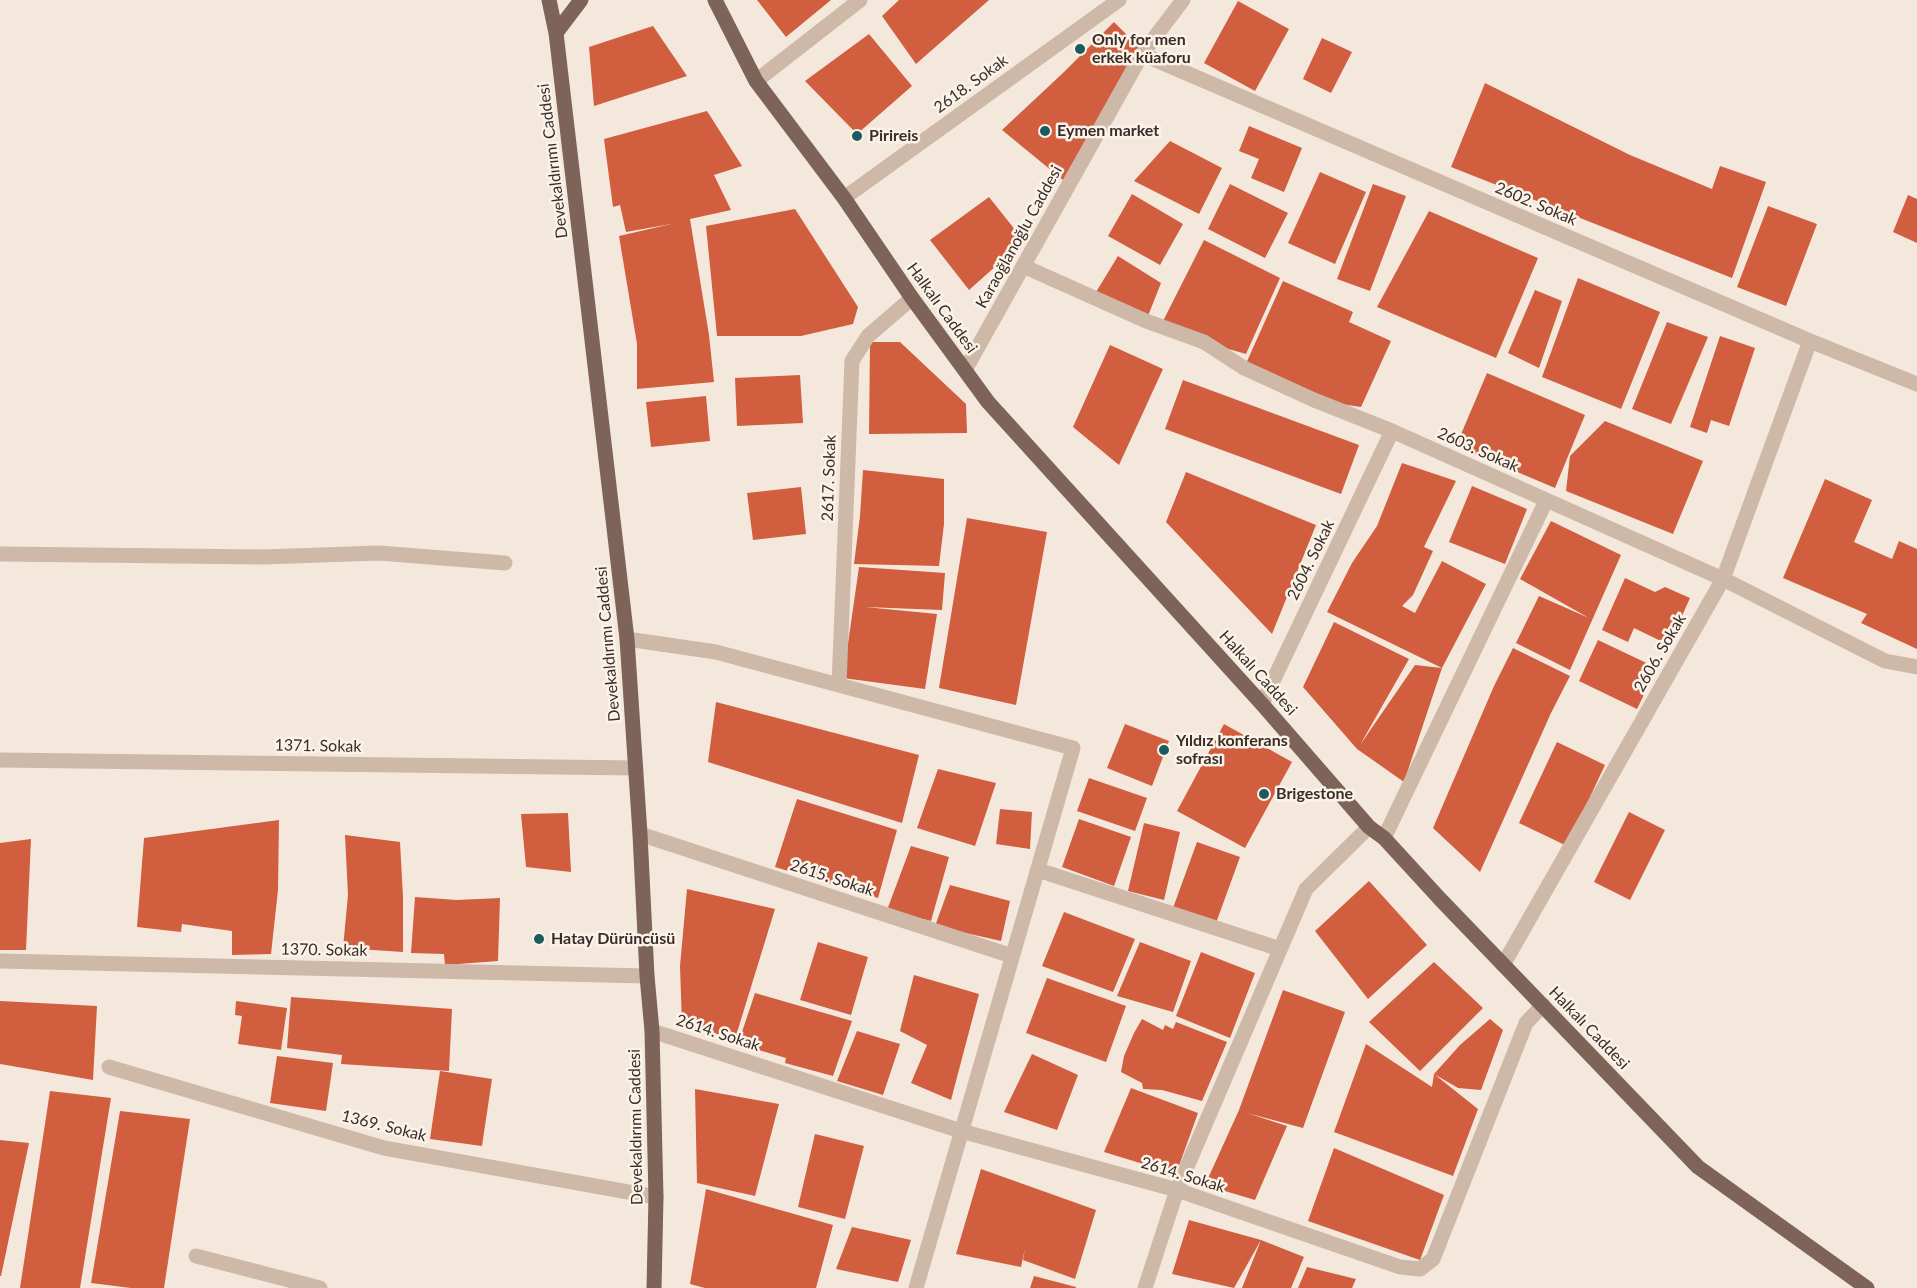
<!DOCTYPE html>
<meta charset="utf-8">
<style>
body{margin:0}
canvas{display:block;background:#f4e8dc}
</style>
<canvas width="1917" height="1288"></canvas>
<script>
const g = document.querySelector('canvas').getContext('2d');
g.lineJoin = 'round';
function fill(path, color) { g.fillStyle = color; g.fill(path, 'evenodd'); }
const toPath = rows => new Path2D(rows.map(r => 'M' + r).join(''));
function trace(path, color, width, dash) { g.strokeStyle = color; g.lineWidth = width; g.lineCap = dash ? 'butt' : 'round'; g.setLineDash(dash || []); g.stroke(path); }
function write(font, color, halo, rows, align = 'center') {
  g.font = font + ' Lato,sans-serif'; g.lineWidth = 5; g.setLineDash([]); g.textBaseline = 'middle'; g.strokeStyle = halo; g.fillStyle = color; for (const [text, x, y, turn = 0] of rows) {
    g.save(); g.translate(x, y); g.rotate((+turn || 0) * Math.PI / 180); g.textAlign = isNaN(turn) ? turn : align; if (halo) g.strokeText(text, 0, 0); g.fillText(text, 0, 0); g.restore();
  }
}
fill(toPath([
 [757,0,831,0,786,37],
 [899,0,989,0,916,64,882,16],
 [1238,1,1289,29,1255,91,1204,63],
 [1114,22,1139,47,1063,180,1002,130,1064,72],
 [653,26,687,76,594,106,589,47],
 [869,34,912,86,857,134,805,81],
 [1322,38,1352,52,1331,93,1303,79],
 [1485,83,1630,155,1712,189,1720,166,1766,182,1732,278,1451,167],
 [707,111,742,166,714,175,731,210,690,219,709,335,714,382,637,389,637,344,619,236,671,224,626,232,620,205,613,207,604,139],
 [1249,126,1302,148,1284,192,1251,178,1259,159,1239,151],
 [1170,141,1222,168,1199,214,1134,181],
 [1320,172,1366,192,1335,264,1288,243],
 [1230,184,1288,213,1265,258,1208,229],
 [1373,184,1406,196,1370,291,1337,279],
 [1132,194,1183,224,1160,265,1108,236],
 [1908,195,1917,199,1917,243,1893,232],
 [989,197,1024,241,969,290,930,240],
 [1768,206,1817,224,1786,306,1737,287],
 [795,209,858,307,853,324,801,336,717,336,706,226],
 [1429,211,1538,258,1496,358,1377,307],
 [1204,240,1280,278,1246,354,1204,342,1163,321],
 [1118,256,1161,283,1146,321,1093,297],
 [1578,278,1660,312,1621,409,1542,377],
 [1283,281,1353,312,1349,322,1391,341,1361,407,1314,400,1244,368],
 [1535,290,1562,301,1539,368,1508,353],
 [1667,322,1708,337,1671,424,1632,409],
 [1720,336,1755,348,1729,426,1711,420,1707,433,1690,427],
 [870,342,900,342,966,404,967,433,869,434],
 [1110,345,1163,369,1119,465,1073,427],
 [1487,373,1585,415,1555,488,1456,446],
 [800,375,803,423,737,426,735,378],
 [1183,380,1359,445,1341,494,1165,429],
 [706,396,710,441,651,447,646,402],
 [1605,421,1703,461,1673,534,1566,491,1570,456],
 [1402,463,1456,481,1424,547,1433,551,1413,595,1402,606,1415,613,1442,561,1486,584,1442,668,1404,782,1357,749,1303,687,1334,622,1409,659,1360,745,1415,665,1442,668,1327,612,1352,563,1377,526],
 [863,470,944,479,944,524,939,566,854,564,860,516],
 [1186,472,1316,525,1272,634,1166,522],
 [1825,479,1872,500,1854,542,1892,559,1899,541,1917,549,1917,649,1861,623,1867,614,1783,578],
 [1472,486,1527,509,1505,564,1449,542],
 [801,487,806,534,753,540,747,493],
 [967,518,1047,532,1016,705,939,688],
 [1551,521,1621,555,1570,670,1516,643,1539,596,1589,618,1520,579],
 [859,567,945,573,942,610,865,607,937,614,925,689,843,678],
 [1625,578,1655,592,1665,587,1690,598,1669,645,1634,628,1628,642,1602,630],
 [1598,640,1657,668,1637,709,1579,681],
 [1513,648,1570,676,1551,713,1480,872,1433,828,1494,686],
 [716,702,919,755,902,823,708,762],
 [1125,724,1169,741,1152,786,1107,768],
 [1224,724,1292,762,1245,848,1177,811],
 [1557,742,1605,765,1567,846,1519,823],
 [938,769,996,783,975,846,917,828],
 [1089,778,1147,798,1135,831,1077,811],
 [797,799,897,830,878,898,775,867],
 [1000,809,1032,812,1030,849,996,844],
 [1629,812,1665,830,1630,900,1594,882],
 [568,813,571,872,526,867,521,814],
 [1079,819,1131,837,1114,886,1062,867],
 [279,820,278,890,271,954,232,955,232,931,182,924,181,932,137,927,144,838],
 [1144,823,1180,832,1164,900,1128,891],
 [345,835,400,842,403,897,403,952,343,948,348,895],
 [31,839,26,950,0,950,0,843],
 [1197,842,1240,857,1216,923,1173,908],
 [911,846,949,857,931,921,887,910],
 [1369,881,1427,945,1368,999,1315,931],
 [950,885,1010,901,1001,941,935,926],
 [687,889,775,909,735,1039,682,1024,680,966],
 [415,897,457,900,500,898,498,961,445,965,444,954,411,953],
 [1064,912,1135,939,1113,992,1042,966],
 [818,942,868,957,851,1015,800,1000],
 [1140,942,1191,961,1173,1012,1117,996],
 [1201,952,1255,973,1230,1038,1176,1016],
 [1434,962,1483,1008,1420,1071,1369,1022],
 [914,975,979,994,951,1100,911,1083,927,1045,900,1031],
 [1047,978,1126,1006,1106,1062,1026,1033],
 [1283,990,1345,1012,1303,1128,1247,1113,1287,1126,1255,1200,1205,1185,1239,1110],
 [755,993,852,1021,833,1076,785,1063,786,1058,738,1044],
 [291,997,452,1009,449,1071,341,1064,342,1055,287,1048],
 [0,1001,97,1006,93,1080,0,1064],
 [236,1001,287,1008,281,1050,238,1044,242,1016,235,1015],
 [1142,1019,1163,1030,1165,1025,1173,1029,1176,1022,1227,1042,1202,1101,1162,1090,1143,1089,1142,1083,1121,1072,1124,1056,1134,1033],
 [1490,1019,1503,1030,1481,1090,1458,1088,1434,1074,1460,1045],
 [857,1031,900,1044,883,1095,837,1081],
 [1366,1044,1432,1087,1434,1074,1478,1109,1453,1176,1334,1132],
 [1032,1054,1078,1075,1057,1130,1004,1112],
 [277,1056,333,1063,326,1111,270,1103],
 [440,1071,492,1079,482,1146,430,1139],
 [1131,1088,1198,1113,1176,1174,1104,1152],
 [695,1089,779,1104,755,1196,697,1183],
 [50,1091,111,1098,80,1288,20,1288],
 [120,1111,190,1119,164,1288,131,1288,91,1283],
 [815,1134,864,1146,845,1219,798,1207],
 [0,1140,29,1143,1,1276,0,1276],
 [1334,1148,1444,1195,1420,1260,1308,1221],
 [981,1169,1096,1210,1075,1279,1023,1260,1025,1248,1021,1267,956,1254],
 [706,1189,833,1225,816,1288,705,1288,690,1284],
 [1189,1220,1261,1240,1304,1257,1291,1288,1242,1288,1261,1240,1234,1288,1172,1274],
 [852,1227,911,1240,898,1282,836,1269],
 [1307,1267,1356,1279,1352,1288,1298,1288],
 [1034,1276,1076,1287,1076,1288,1030,1288]
]), '#d05e3f');
trace(toPath([
 [0,554,263,557,379,553,505,563],
 [196,1256,320,1288]
]), '#ceb8a7', 15);
trace(toPath([
 [1142,54,1810,341,1917,384],
 [756,81,860,0],
 [844,198,1119,0],
 [1023,266,1146,321,1204,342,1244,368,1314,400,1392,431,1723,579,1885,661,1917,667],
 [965,370,1142,54,1183,0],
 [627,639,716,652,1073,748,916,1288],
 [839,685,852,361,868,336,912,298],
 [1262,704,1392,431],
 [0,760,636,768],
 [640,834,1012,956],
 [1384,838,1546,501],
 [1038,870,1280,949],
 [0,961,647,976],
 [1503,965,1723,579,1810,341],
 [652,1031,961,1131,1177,1190,1400,1267,1420,1269,1433,1259,1526,1023,1543,1005],
 [109,1067,384,1148,656,1197],
 [1145,1288,1177,1190,1306,889,1369,827]
]), '#ceb8a7', 15);
trace(toPath([
 [549,0,556,33,627,639,640,834,647,976,652,1031,656,1197,654,1288],
 [715,0,756,81,844,198,912,298,988,402,1262,704,1369,827,1384,838,1440,899,1698,1167,1867,1288],
 [556,33,581,0]
]), '#7d6358', 15);
for (const [x, y, r, color] of [
 [1080,49,6,"#1a5c5f"],
 [1045,131,6,"#1a5c5f"],
 [857,136,6,"#1a5c5f"],
 [1164,750,6,"#1a5c5f"],
 [1264,794,6,"#1a5c5f"],
 [539,939,6,"#1a5c5f"]
]) { const dot = new Path2D(); dot.arc(x, y, r, 0, 2 * Math.PI); g.fillStyle = color; g.fill(dot); trace(dot, '#fbf3e9', 2); }
write('bold 16px', '#3a2d28', '#fbf3e9', [
 ["Only for men",1092,40],
 ["erkek küaforu",1092,58],
 ["Eymen market",1057,131],
 ["Pirireis",869,136],
 ["Yıldız konferans",1176,741],
 ["sofrası",1176,759],
 ["Brigestone",1276,794],
 ["Hatay Dürüncüsü",551,939]
], 'left');
write('16px', '#3a2d28', '#fbf3e9', [
 ["2618. Sokak",971,84,-36],
 ["Devekaldırımı Caddesi",553,161,-97],
 ["2602. Sokak",1536,204,23],
 ["Karaoğlanoğlu Caddesi",1019,237,-61],
 ["Halkalı Caddesi",942,308,54],
 ["2603. Sokak",1478,450,24],
 ["2617. Sokak",829,478,-88],
 ["2604. Sokak",1311,560,-64],
 ["Devekaldırımı Caddesi",608,644,-95],
 ["2606. Sokak",1660,653,-60],
 ["Halkalı Caddesi",1258,673,48],
 ["1371. Sokak",318,746,1],
 ["2615. Sokak",832,878,18],
 ["1370. Sokak",324,950,1],
 ["Halkalı Caddesi",1589,1028,46],
 ["2614. Sokak",718,1033,18],
 ["1369. Sokak",384,1126,14],
 ["Devekaldırımı Caddesi",636,1127,-91],
 ["2614. Sokak",1183,1175,17]
]);
</script>
